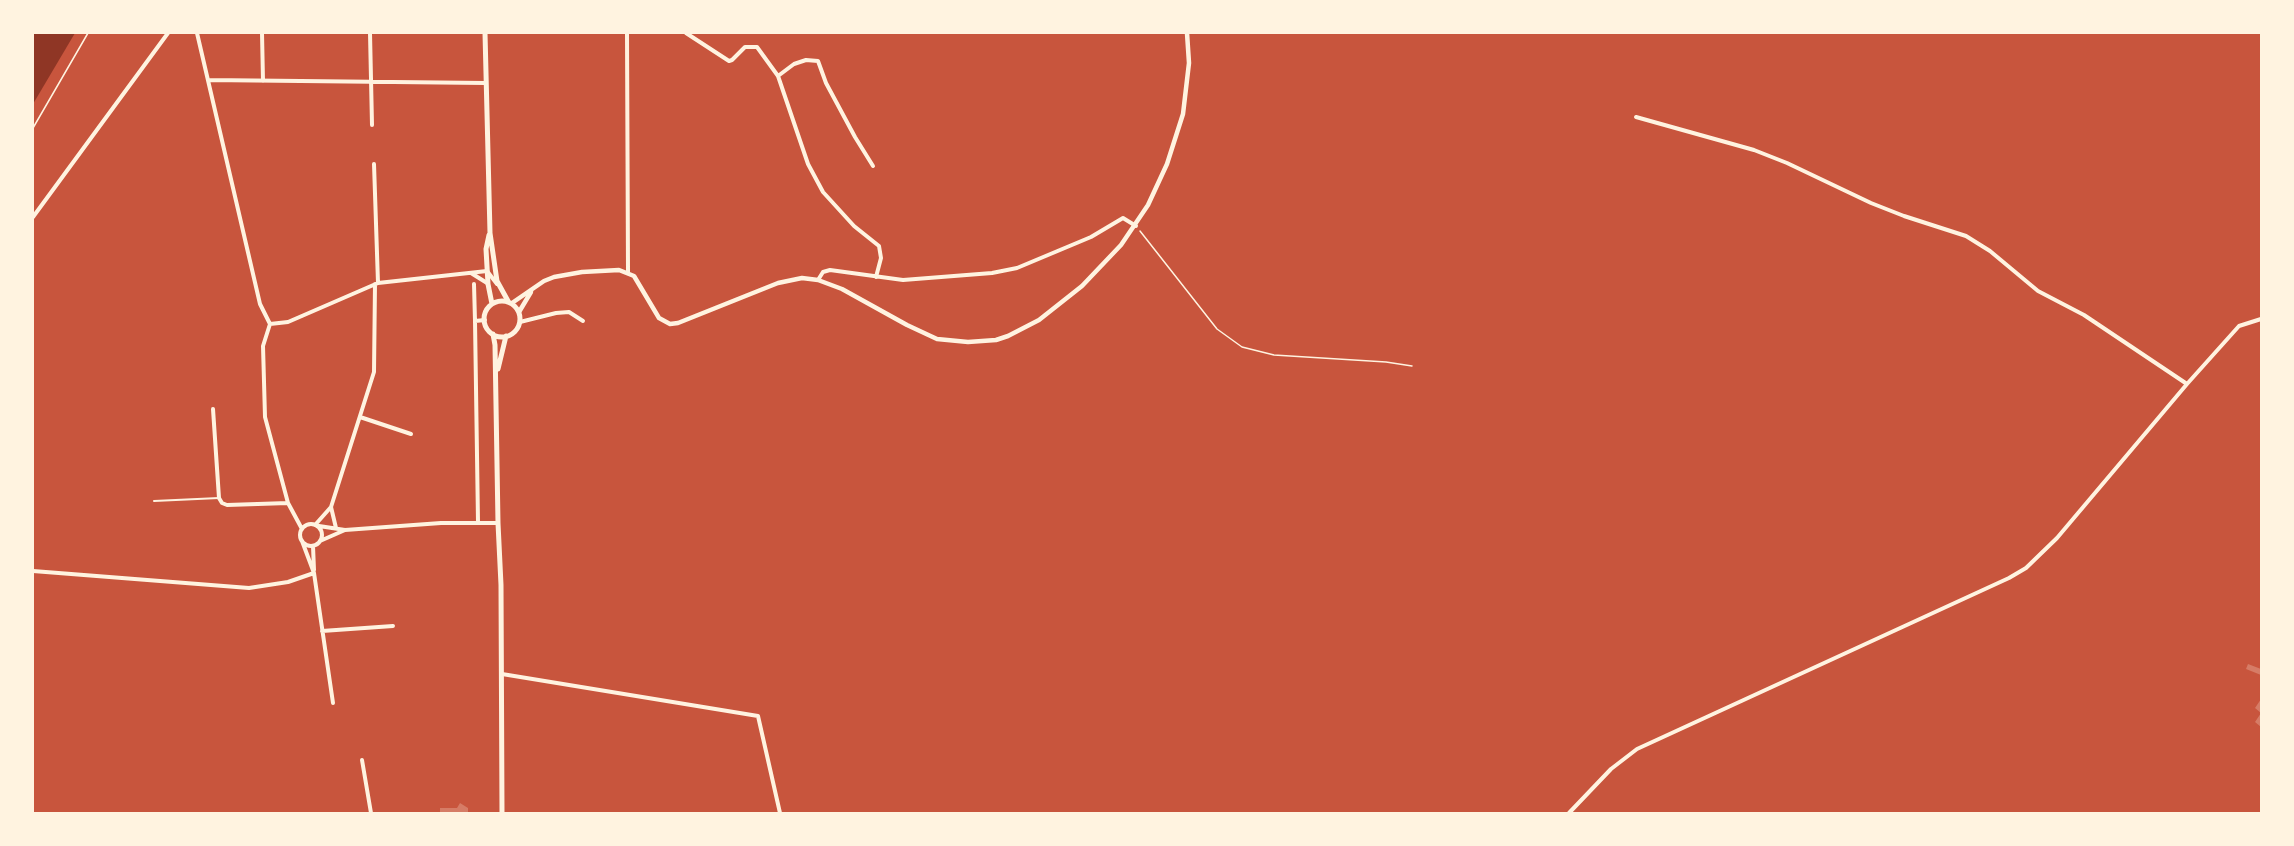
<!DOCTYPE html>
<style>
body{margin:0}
#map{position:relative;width:2294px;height:846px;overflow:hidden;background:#c8553d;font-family:Montserrat,sans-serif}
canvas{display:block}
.frame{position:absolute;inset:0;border:34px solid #fff3e0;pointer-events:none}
</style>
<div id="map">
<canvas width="2294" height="846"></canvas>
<div class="frame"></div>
</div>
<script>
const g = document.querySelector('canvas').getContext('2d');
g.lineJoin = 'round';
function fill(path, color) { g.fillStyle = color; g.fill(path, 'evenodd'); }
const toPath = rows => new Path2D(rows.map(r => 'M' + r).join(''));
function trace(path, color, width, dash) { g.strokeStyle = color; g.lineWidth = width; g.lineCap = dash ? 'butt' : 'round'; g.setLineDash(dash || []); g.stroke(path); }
fill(toPath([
 [33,33,75,33,33,104]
]), '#8f3625');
fill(toPath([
 [2248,664,2261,669,2261,675,2246,669],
 [2261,699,2261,727,2255,722,2261,713,2255,708],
 [460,803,468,808,468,813,440,813,440,808,457,808]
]), '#d67c66');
trace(toPath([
 [33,128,88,33],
 [1140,231,1217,329,1242,347,1274,355,1386,362,1412,366]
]), '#fff3e0', 1.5);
trace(toPath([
 [154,501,219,498]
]), '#fff3e0', 2);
trace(toPath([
 [197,33,260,304,270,324],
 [262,33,263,81],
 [370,33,372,125],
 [627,33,628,272],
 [686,33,729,61,732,60,745,47,757,47,778,76,808,164,823,192,854,226,879,246,881,258,876,277],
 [778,76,794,64,806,60,818,61,826,83,855,137,873,166],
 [208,80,486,83],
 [1636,117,1754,150,1787,163,1871,203,1904,216,1966,236,1990,251,2038,291,2084,315,2187,384],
 [374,164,378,283],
 [33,217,168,33],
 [471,273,487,283],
 [818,280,823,272,830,270,903,280,992,273,1017,268,1091,237,1123,218,1136,226],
 [474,284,475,321],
 [520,322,556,313,569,312,583,321],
 [270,324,288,322,378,283,487,271,497,284],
 [270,324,263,346,265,417,288,503,302,529],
 [213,409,219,498,222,503,227,505,288,503],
 [360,417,411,434],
 [331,507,374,372,375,284],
 [478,522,475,321,485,320],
 '300 535a11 11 0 1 1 22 0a11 11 0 1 1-22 0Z',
 [315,525,331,507,336,528],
 [319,526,345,530,320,541],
 [345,530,441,523,498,523],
 [302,541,314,573,333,703],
 [313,546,314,570],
 [33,571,249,588,288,582,314,573],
 [322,631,393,626],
 [502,674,758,716,780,813],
 [362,760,371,813],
 [1569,813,1611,769,1637,749,2009,578,2026,568,2057,538,2187,384,2239,326,2261,319]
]), '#fff3e0', 4);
trace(toPath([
 [512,303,544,281,554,277,582,272,619,270,634,276,659,318,670,324,678,323,778,283,802,278,818,280,842,289,907,325,937,339,968,342,996,340,1008,336,1039,320,1082,286,1121,245,1148,205,1167,164,1183,114,1189,63,1187,33],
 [519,312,531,292]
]), '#fff3e0', 4.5);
trace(toPath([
 [485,33,490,233,497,281,508,301],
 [489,235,486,249,488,284,492,304],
 '484 319a18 18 0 1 1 36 0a18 18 0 1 1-36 0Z',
 [493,334,495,345,498,523,501,585,502,813],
 [498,369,506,336]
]), '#fff3e0', 5);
</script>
